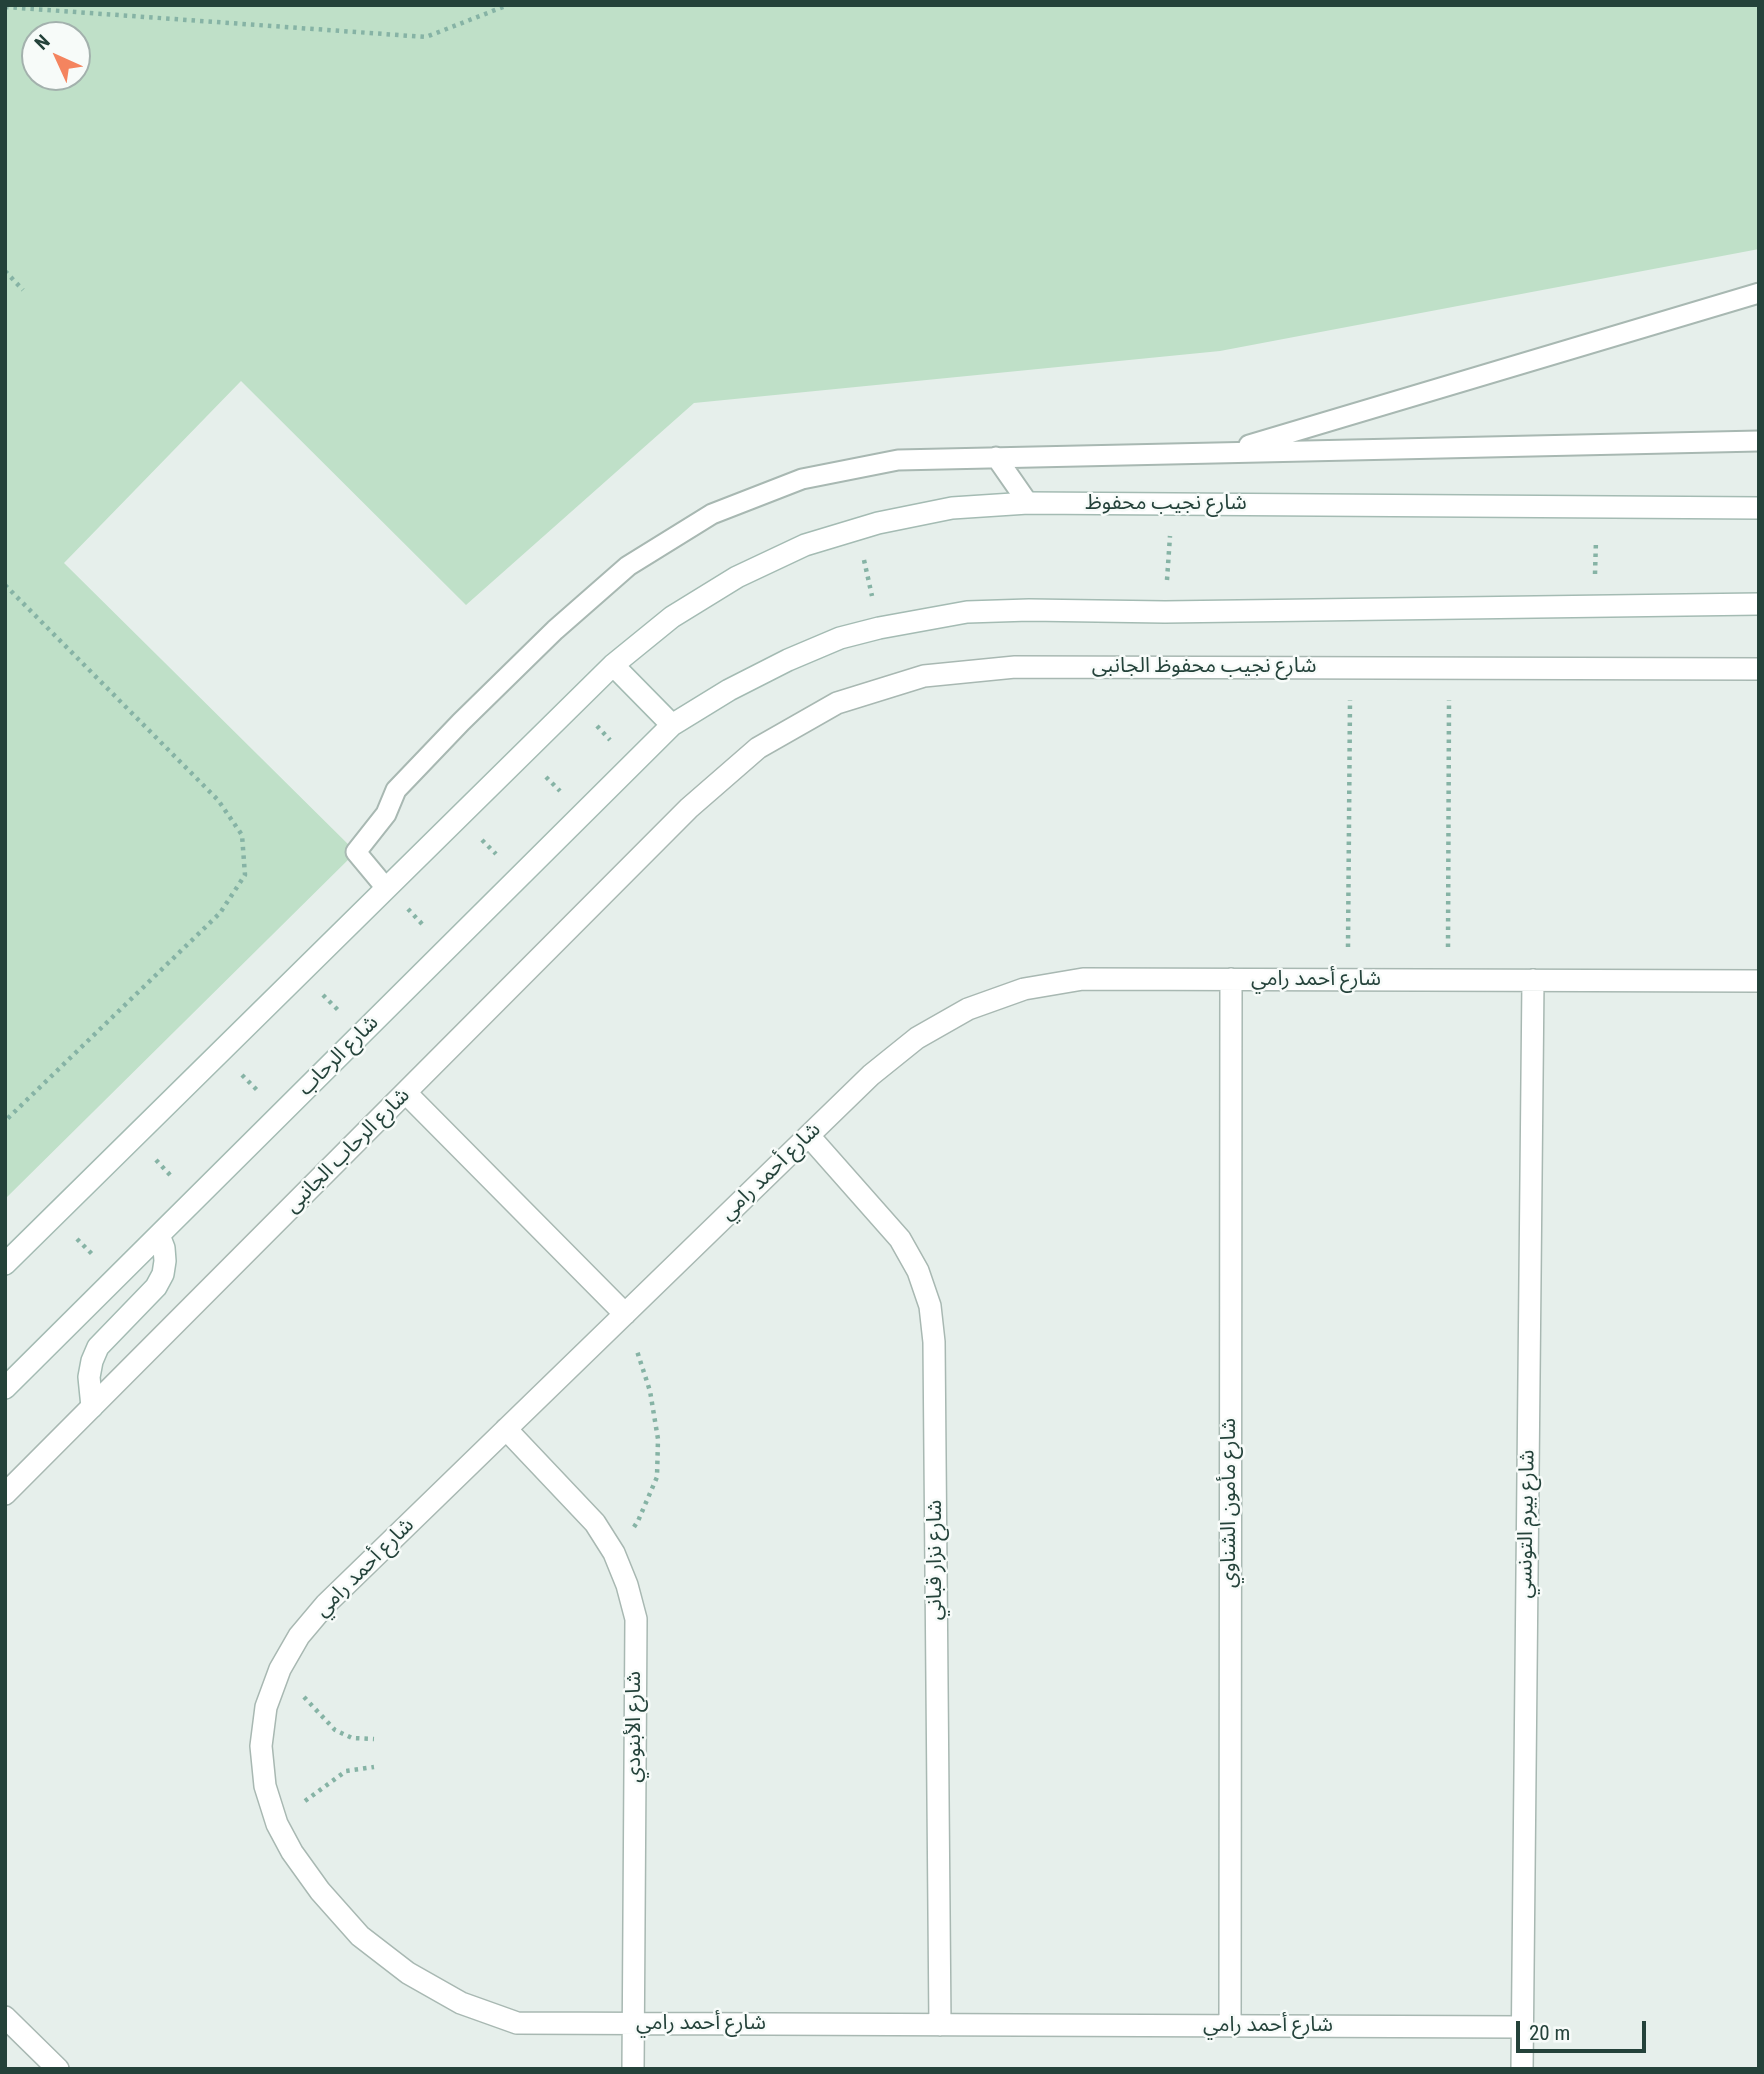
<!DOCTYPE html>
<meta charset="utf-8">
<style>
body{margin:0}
#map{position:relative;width:1764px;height:2074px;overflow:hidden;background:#e6efeb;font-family:"Roboto Condensed",sans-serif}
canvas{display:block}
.frame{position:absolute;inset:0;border:7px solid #24423a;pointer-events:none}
.north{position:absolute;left:21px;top:21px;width:70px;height:70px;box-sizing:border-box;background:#f7fbf9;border:2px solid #a3b1ad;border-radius:50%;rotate:315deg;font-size:19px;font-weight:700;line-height:28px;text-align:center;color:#24423a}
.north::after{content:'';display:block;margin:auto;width:24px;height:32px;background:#f4845f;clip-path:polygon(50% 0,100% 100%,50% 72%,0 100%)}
.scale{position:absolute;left:1516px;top:2021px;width:130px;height:32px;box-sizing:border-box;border:4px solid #24423a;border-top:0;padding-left:9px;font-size:21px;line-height:24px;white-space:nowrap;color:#24423a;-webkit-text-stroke:5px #f7fbf9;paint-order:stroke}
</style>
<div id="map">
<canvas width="1764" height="2074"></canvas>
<div class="frame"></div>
<div class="north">N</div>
<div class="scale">20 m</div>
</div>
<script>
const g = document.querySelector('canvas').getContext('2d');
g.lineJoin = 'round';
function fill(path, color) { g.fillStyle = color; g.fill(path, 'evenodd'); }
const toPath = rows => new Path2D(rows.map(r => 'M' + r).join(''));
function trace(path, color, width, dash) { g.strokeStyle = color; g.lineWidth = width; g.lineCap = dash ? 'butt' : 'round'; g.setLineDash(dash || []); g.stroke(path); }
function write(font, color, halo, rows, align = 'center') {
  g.font = font + ' "Roboto Condensed","Noto Sans Arabic",sans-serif'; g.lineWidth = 5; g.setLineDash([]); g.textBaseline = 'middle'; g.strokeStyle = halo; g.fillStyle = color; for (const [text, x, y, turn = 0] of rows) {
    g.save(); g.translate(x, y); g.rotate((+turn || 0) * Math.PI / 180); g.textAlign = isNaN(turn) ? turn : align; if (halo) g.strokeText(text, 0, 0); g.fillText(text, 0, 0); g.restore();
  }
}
fill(toPath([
 [5,5,1759,5,1759,249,1220,351,694,403,466,605,241,381,64,563,356,852,5,1199],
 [35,35,77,35,77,77,35,77]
]), '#bfe0c8');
const lane = toPath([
 [1249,445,1759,293],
 [996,457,1028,503],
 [386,888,356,852,386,814,396,790,461,722,555,630,628,566,712,514,802,479,898,460,1759,441]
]);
const street = toPath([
 [406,1093,625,1314],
 [809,1136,900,1239,918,1271,930,1306,934,1342,940,2025],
 [506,1429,595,1523,614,1553,627,1585,636,1619,633,2069],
 [5,1494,689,808,758,748,837,703,924,676,1015,667,1759,669],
 [5,2017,58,2069],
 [1230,2026,1231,979],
 [1522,2027,517,2023,461,2003,408,1973,360,1936,320,1891,292,1852,277,1824,265,1786,261,1746,266,1707,280,1669,299,1636,326,1604,871,1075,917,1038,968,1009,1024,989,1083,979,1759,981],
 [1522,2069,1533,980]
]);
const secondary = toPath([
 [613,665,672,725],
 [5,1264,613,665,672,617,737,577,805,545,878,523,952,508,1028,503,1759,508],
 [5,1388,672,725,729,690,788,660,840,638,879,628,967,612,1029,610,1165,612,1759,604],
 [92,1407,89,1377,92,1361,98,1347,156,1287,163,1274,165,1261,164,1248,159,1235]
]);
trace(lane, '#a8b8b2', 23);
trace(street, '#a8b8b2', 24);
trace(secondary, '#a4bbb3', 24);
trace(toPath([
 [5,7,426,37,508,5],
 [5,271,23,290],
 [864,560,872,596],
 [1595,574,1596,540],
 [1167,580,1170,536],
 [5,585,218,800,242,835,245,875,220,913,5,1121],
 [597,726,610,740],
 [546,777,560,791],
 [482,840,496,854],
 [408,909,424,926],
 [1348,947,1350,700],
 [1448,947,1449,700],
 [323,995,339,1011],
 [242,1075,258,1091],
 [156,1160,172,1177],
 [77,1239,93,1255],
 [634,1527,638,1521,657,1477,658,1439,650,1391,636,1348],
 [304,1697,335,1730,352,1738,374,1739],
 [305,1801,346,1771,374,1767]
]), '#86b3a5', 4.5, [3.5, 5]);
trace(lane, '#fff', 19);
trace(street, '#fff', 21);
trace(secondary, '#fff', 21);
write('21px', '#24423a', '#f7fbf9', [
 ["شارع نجيب محفوظ",1166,504],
 ["شارع نجيب محفوظ الجانبى",1204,667],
 ["شارع أحمد رامي",1316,980],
 ["شارع الرحاب",339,1056,-45],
 ["شارع الرحاب الجانبى",348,1151,-45],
 ["شارع أحمد رامي",771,1172,-44],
 ["شارع مأمون الشناوي",1230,1503,-90],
 ["شارع بيرم التونسي",1527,1524,-89],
 ["شارع نزار قباني",936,1560,-90],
 ["شارع أحمد رامي",365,1568,-45],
 ["شارع الأبنودي",635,1727,-90],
 ["شارع أحمد رامي",701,2024],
 ["شارع أحمد رامي",1268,2026]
]);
</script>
